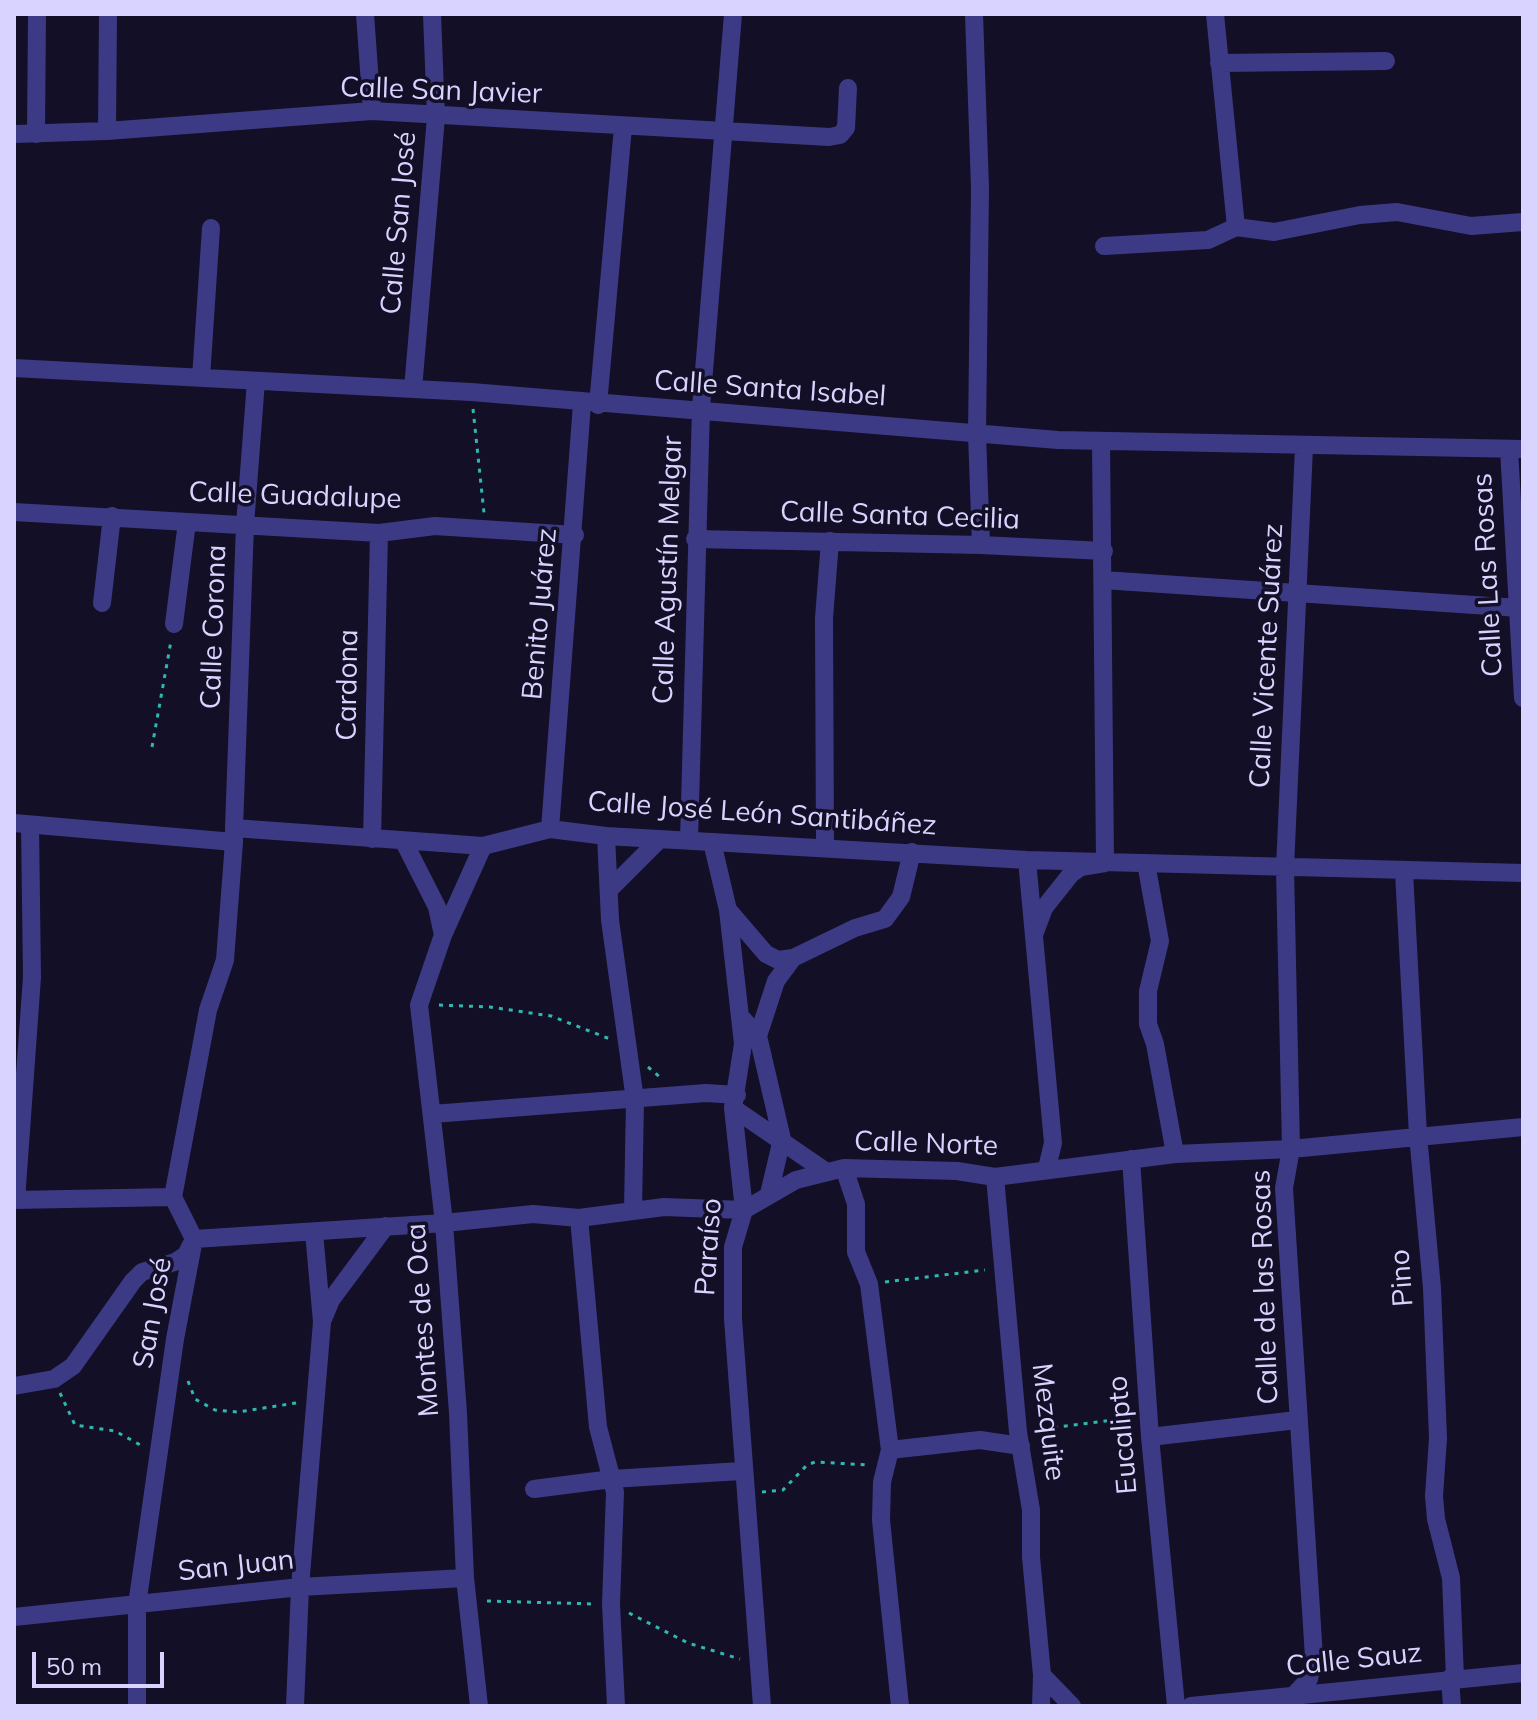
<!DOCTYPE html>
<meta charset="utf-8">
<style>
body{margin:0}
#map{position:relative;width:1537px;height:1720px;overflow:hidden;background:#130f26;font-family:Mulish,sans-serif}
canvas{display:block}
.frame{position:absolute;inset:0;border:16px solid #d9d4ff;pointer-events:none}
.scale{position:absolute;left:32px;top:1652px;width:132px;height:36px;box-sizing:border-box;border:4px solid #d9d4ff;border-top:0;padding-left:10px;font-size:24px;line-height:28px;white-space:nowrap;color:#d9d4ff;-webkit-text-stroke:6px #130f26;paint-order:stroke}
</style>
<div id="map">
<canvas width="1537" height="1720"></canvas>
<div class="frame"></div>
<div class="scale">50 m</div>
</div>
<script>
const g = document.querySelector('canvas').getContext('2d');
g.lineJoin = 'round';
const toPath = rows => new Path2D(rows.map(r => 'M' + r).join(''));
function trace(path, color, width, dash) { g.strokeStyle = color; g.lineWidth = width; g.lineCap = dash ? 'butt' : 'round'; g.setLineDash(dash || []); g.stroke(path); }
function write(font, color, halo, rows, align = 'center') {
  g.font = font + ' Mulish,sans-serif'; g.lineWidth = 7; g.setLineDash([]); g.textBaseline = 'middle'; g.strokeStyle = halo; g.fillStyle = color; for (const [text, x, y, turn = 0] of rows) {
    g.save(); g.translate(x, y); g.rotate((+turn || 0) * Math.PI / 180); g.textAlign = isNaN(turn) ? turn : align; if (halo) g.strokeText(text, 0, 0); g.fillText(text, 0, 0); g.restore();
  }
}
trace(toPath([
 [473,409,484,513],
 [152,747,171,641],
 [439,1005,490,1007,551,1016,610,1039],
 [648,1067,661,1078],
 [885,1282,985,1270],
 [188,1381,195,1399,215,1410,238,1412,296,1403],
 [60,1393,75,1425,115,1431,144,1447],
 [1034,1430,1130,1418],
 [762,1492,783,1490,807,1465,815,1462,870,1465],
 [487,1601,595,1604],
 [629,1613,688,1643,740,1659]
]), '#2fb8b0', 3, [4, 6]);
trace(toPath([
 [365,14,372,111],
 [974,14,980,188,977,434,981,545],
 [1215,14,1236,227],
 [1219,63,1386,61],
 [107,131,108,14],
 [14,134,107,131,372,111,829,137,840,135,846,128,848,88],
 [36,134,37,14],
 [1104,246,1208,240,1236,227,1274,232,1360,215,1397,212,1471,226,1523,222],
 [14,368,471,392,1058,440,1523,449],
 [201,378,211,228],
 [413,389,436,117,432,14],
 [598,405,623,127],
 [1509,449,1523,698],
 [14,512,379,533,435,526,575,535],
 [695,539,981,545,1104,551],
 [1103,580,1519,608],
 [102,603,112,516],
 [174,624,187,522],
 [14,823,234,842,234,828,483,846,550,829,606,836,1027,860,1523,873],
 [234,828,245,525,256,381],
 [550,829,582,404],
 [606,836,610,920,635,1100,633,1210],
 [372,839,379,533],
 [689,840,701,408,733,14],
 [404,842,437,907,443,935],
 [712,842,728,910,743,1044,733,1108,744,1210,733,1247,733,1319,762,1706],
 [825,847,824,618,830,541],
 [1027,860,1053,1143,1047,1168],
 [1146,863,1160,941,1148,991,1148,1024,1155,1044,1175,1154],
 [1404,872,1418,1135,1432,1288,1438,1438,1434,1496,1436,1519,1451,1578,1455,1678],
 [609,890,660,839],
 [730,912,766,954,778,960,793,958,855,928,885,919,901,897,912,852],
 [1035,932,1044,908,1071,874,1081,867,1105,863,1101,441],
 [740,1016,758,1036,782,1139,769,1194],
 [758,1036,776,981,793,958],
 [733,1108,825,1171],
 [432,1114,706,1093,737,1095],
 [1131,1159,1150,1437,1176,1706],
 [844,1168,856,1204,856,1252,869,1284,890,1450,882,1482,881,1520,900,1706],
 [995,1177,1018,1432,1031,1510,1031,1557,1042,1675,1041,1706],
 [14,1200,173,1197],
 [16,1200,32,977,30,825],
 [579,1218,598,1427,615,1492,611,1604,616,1706],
 [194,1239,444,1223,533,1214,579,1218,664,1207,744,1210,796,1180,844,1168,957,1171,995,1177,1175,1154,1291,1149,1523,1127],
 [323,1319,331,1300,386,1226],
 [14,1386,54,1379,73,1366,133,1281,142,1272,175,1262,186,1255,191,1245],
 [1150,1437,1297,1420],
 [890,1450,980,1440,1021,1446],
 [534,1489,612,1479,741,1471],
 [14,1617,300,1587,465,1578],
 [1042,1675,1072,1706],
 [1450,1678,1452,1706],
 [1296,1693,1309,1679,1314,1657,1284,1188,1291,1149,1285,868,1304,447],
 [137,1706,137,1605,175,1339,194,1239,173,1197,208,1010,225,960,234,842],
 [295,1706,300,1587,322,1322,314,1232],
 [479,1706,465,1578,458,1413,444,1223,419,1005,443,935,483,846],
 [1191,1706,1523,1673]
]), '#3d3a85', 18);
write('28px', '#d9d4ff', '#130f26', [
 ["Calle San Javier",441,91,2],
 ["Calle San José",399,223,-85],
 ["Calle Santa Isabel",770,389,4],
 ["Calle Guadalupe",295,496,2],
 ["Calle Santa Cecilia",900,516,2],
 ["Calle Agustín Melgar",668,570,-88],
 ["Calle Las Rosas",1488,575,-93],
 ["Benito Juárez",540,614,-85],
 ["Calle Corona",214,627,-88],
 ["Calle Vicente Suárez",1267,656,-87],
 ["Cardona",348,685,-89],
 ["Calle José León Santibáñez",762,814,4],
 ["Calle Norte",926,1144,2],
 ["Paraíso",709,1247,-86],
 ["Pino",1402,1278,-94],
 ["Calle de las Rosas",1265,1287,-92],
 ["San José",153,1313,-80],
 ["Montes de Oca",423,1320,-94],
 ["Mezquite",1048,1422,83],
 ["Eucalipto",1123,1435,-95],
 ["San Juan",236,1566,-6],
 ["Calle Sauz",1354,1660,-6]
]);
</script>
